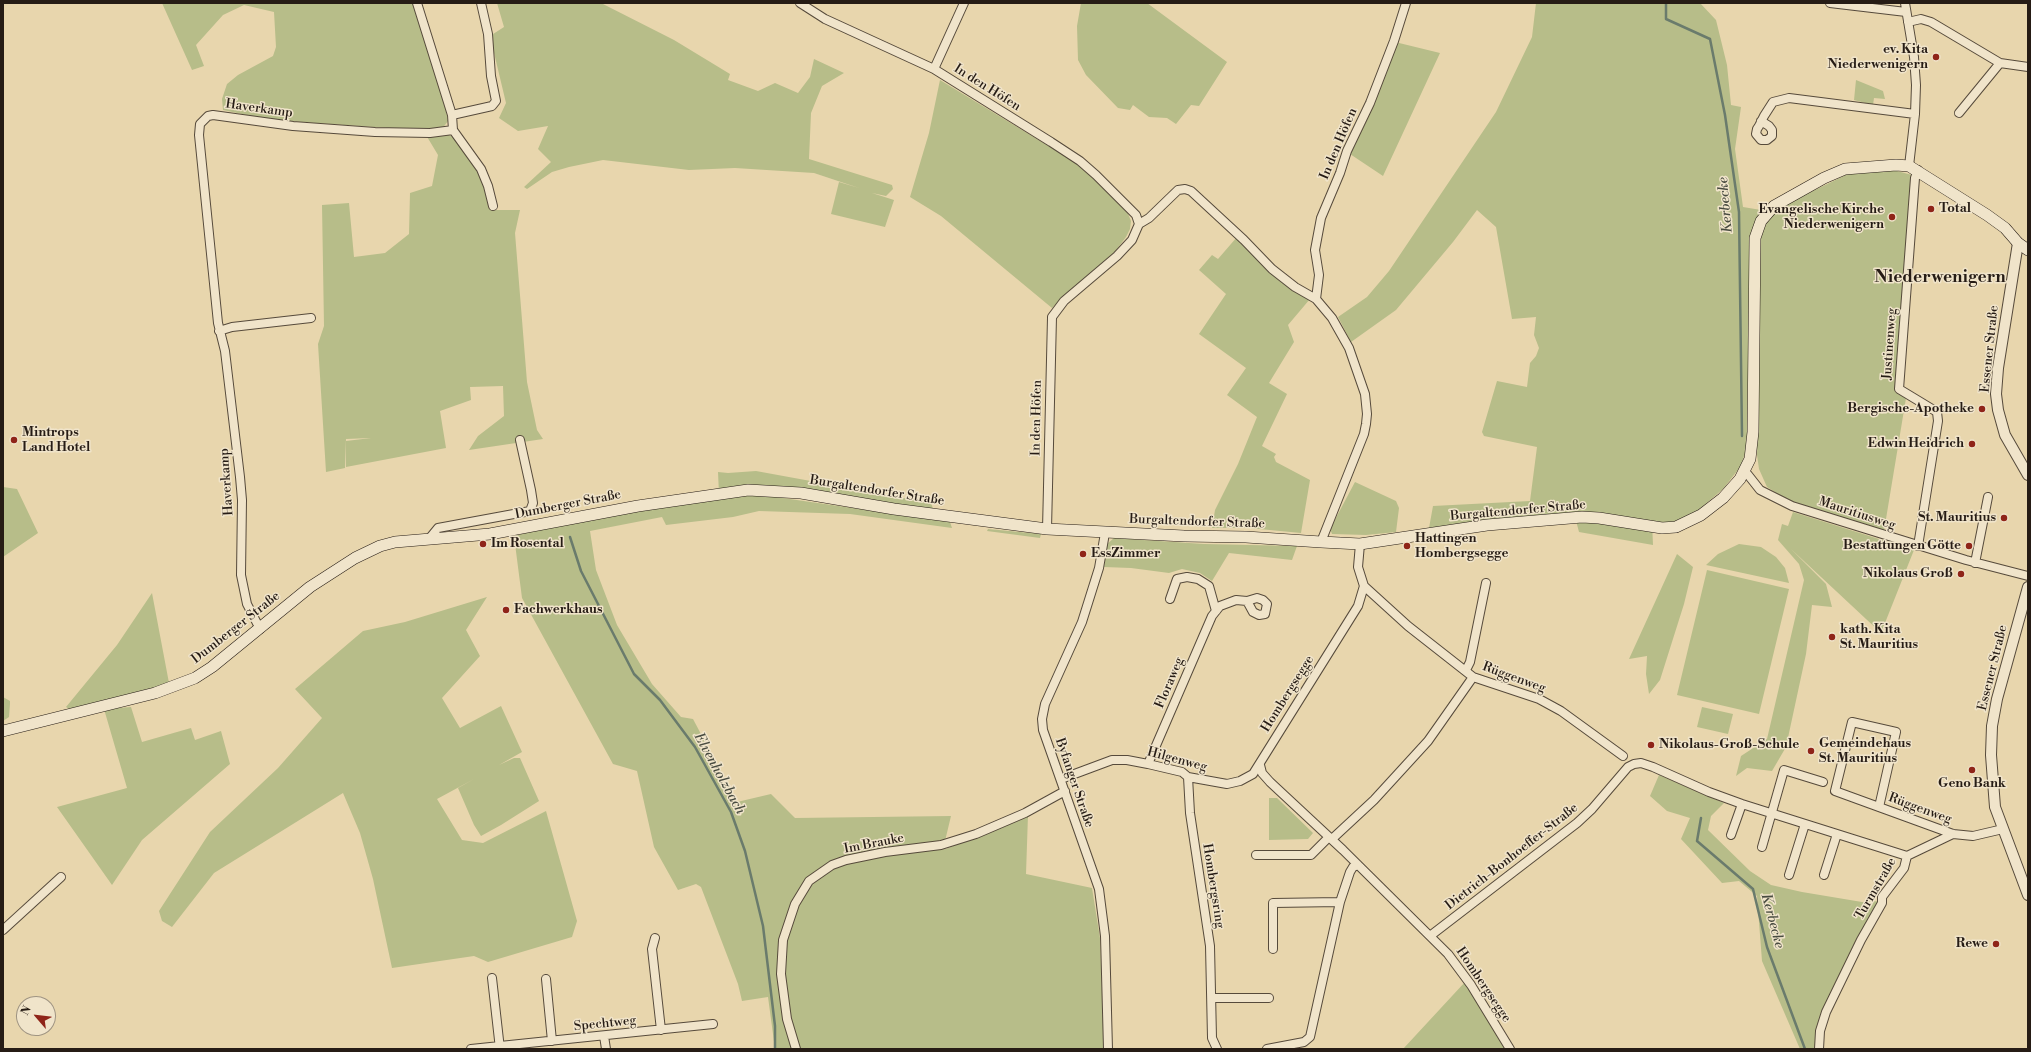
<!DOCTYPE html>
<meta charset="utf-8">
<style>
body{margin:0}
#map{position:relative;width:2031px;height:1052px;overflow:hidden;background:#e8d6ad;font-family:"Libre Bodoni",serif}
canvas{display:block}
.frame{position:absolute;inset:0;border:4px solid #261c15;pointer-events:none}
.north{position:absolute;left:16px;top:996px;width:40px;height:40px;box-sizing:border-box;background:#f0e4ca;border:1px solid #9f9482;border-radius:50%;rotate:298deg;font-size:11px;font-weight:700;line-height:16px;text-align:center;color:#261c15}
.north::after{content:'';display:block;margin:auto;width:14px;height:18px;background:#8f2418;clip-path:polygon(50% 0,100% 100%,50% 72%,0 100%)}
</style>
<div id="map">
<canvas width="2031" height="1052"></canvas>
<div class="frame"></div>
<div class="north">N</div>
</div>
<script>
const g = document.querySelector('canvas').getContext('2d');
g.lineJoin = 'round';
function fill(path, color) { g.fillStyle = color; g.fill(path, 'evenodd'); }
const toPath = rows => new Path2D(rows.map(r => 'M' + r).join(''));
function trace(path, color, width, dash) { g.strokeStyle = color; g.lineWidth = width; g.lineCap = dash ? 'butt' : 'round'; g.setLineDash(dash || []); g.stroke(path); }
function write(font, color, halo, rows, align = 'center') {
  g.font = font + ' "Libre Bodoni",serif'; g.lineWidth = 3; g.setLineDash([]); g.textBaseline = 'middle'; g.strokeStyle = halo; g.fillStyle = color; for (const [text, x, y, turn = 0] of rows) {
    g.save(); g.translate(x, y); g.rotate((+turn || 0) * Math.PI / 180); g.textAlign = isNaN(turn) ? turn : align; if (halo) g.strokeText(text, 0, 0); g.fillText(text, 0, 0); g.restore();
  }
}
fill(toPath([
 [162,3,414,3,445,105,448,121,442,129,388,128,287,121,256,117,223,110,222,99,227,84,238,75,273,56,276,47,274,12,244,5,223,15,196,45,204,66,192,70],
 [497,3,601,3,674,40,730,74,728,80,758,91,775,83,798,93,810,77,814,59,844,73,822,86,811,113,809,159,892,185,893,189,886,196,872,193,894,200,885,227,831,214,839,182,859,188,814,173,735,168,689,170,603,160,569,167,552,172,527,189,524,187,551,162,538,149,548,126,518,131,499,118,506,103,490,36,504,27],
 [1081,3,1147,3,1227,62,1199,106,1191,105,1176,124,1167,118,1149,117,1133,105,1130,110,1118,108,1086,75,1078,60,1077,26],
 [1536,3,1700,3,1716,20,1727,65,1731,105,1741,107,1735,149,1743,207,1761,210,1750,237,1747,447,1741,466,1723,489,1695,513,1683,520,1671,523,1652,522,1653,545,1579,532,1574,513,1429,528,1433,506,1530,501,1537,447,1484,436,1482,432,1497,381,1527,387,1530,363,1536,356,1539,348,1534,335,1536,317,1512,319,1496,227,1477,210,1453,242,1396,310,1351,342,1338,317,1367,297,1389,271,1496,112,1532,37],
 [1395,42,1440,53,1383,176,1350,154,1380,84],
 [940,80,1078,164,1096,179,1127,211,1131,221,1130,229,1126,237,1114,253,1062,298,1052,308,941,216,910,197,929,133],
 [1856,80,1883,91,1885,99,1874,98,1873,105,1854,100],
 [426,135,449,135,455,138,479,173,492,210,520,210,515,233,527,382,537,430,543,439,469,450,478,436,504,416,503,386,470,387,471,400,440,411,446,448,346,467,346,441,371,438,346,439,345,468,326,472,318,344,324,326,322,205,349,203,354,257,385,253,409,234,410,193,432,186,438,155],
 [1893,170,1912,175,1895,391,1906,398,1884,531,1789,501,1767,487,1759,469,1757,455,1759,242,1766,224,1772,215,1788,203,1848,174],
 [1237,237,1268,271,1310,299,1288,325,1294,342,1269,383,1287,394,1262,446,1276,454,1274,457,1276,462,1310,480,1301,533,1249,528,1212,528,1215,510,1238,464,1257,417,1227,395,1246,368,1199,334,1226,294,1199,270,1212,255,1218,259],
 [756,471,931,503,935,514,802,493,719,494,718,472,728,473],
 [1355,482,1396,501,1399,508,1396,532,1366,535,1332,534,1330,529],
 [3,487,17,489,38,533,3,557],
 [748,493,950,522,952,528,850,514,759,511,733,517,666,525,662,517,590,531,596,570,617,625,652,684,681,717,693,719,737,802,771,794,795,818,951,816,945,841,860,854,806,881,781,940,793,1049,775,1049,768,997,742,1001,738,984,701,887,696,884,678,890,654,847,637,771,613,764,522,598,514,536,555,525],
 [1793,512,1914,550,1881,633,1791,549,1826,584,1832,607,1812,605,1806,654,1786,747,1772,771,1747,768,1736,776,1741,756,1767,739,1804,580,1799,564,1778,540,1782,524,1788,526],
 [988,529,1041,534,1040,538,987,531],
 [1114,538,1204,544,1297,546,1292,560,1229,553,1212,581,1200,573,1182,569,1169,573,1131,568,1104,567,1106,545],
 [1739,544,1761,547,1776,557,1785,568,1789,583,1706,565,1718,554],
 [1677,554,1693,567,1684,604,1660,680,1649,694,1646,674,1647,656,1629,659],
 [1707,570,1789,589,1759,714,1677,695],
 [152,593,169,683,130,695,69,709,66,707,117,645],
 [487,597,466,630,480,656,442,698,460,728,501,706,522,752,499,765,514,758,520,758,539,801,501,825,481,836,474,825,458,788,474,779,437,799,462,840,483,843,546,811,577,921,572,937,488,962,474,956,392,968,373,879,360,833,343,793,214,873,172,927,162,921,159,911,210,832,278,768,322,718,295,689,363,631,405,622],
 [3,697,10,701,10,704,9,717,3,721],
 [131,707,142,742,191,728,195,740,221,731,230,764,142,840,112,885,57,807,127,788,104,709],
 [1702,707,1733,714,1728,734,1697,727],
 [1659,775,1724,803,1711,816,1708,830,1750,871,1771,885,1802,892,1862,902,1881,901,1824,1013,1818,1049,1800,1049,1762,961,1757,896,1739,881,1722,883,1681,839,1690,818,1667,811,1650,796],
 [1269,798,1277,798,1313,833,1308,839,1269,840],
 [1028,815,1026,874,1092,888,1100,938,1104,1049,797,1049,789,1018,783,973,785,940,796,904,809,884,832,867,897,854,946,849],
 [1465,982,1506,1049,1403,1049]
]), '#b7bd89');
trace(toPath([
 [1666,3,1666,19,1710,39,1725,115,1739,212,1742,436],
 [570,537,581,571,634,674,660,700,695,747,731,812,745,851,763,926,775,1026,775,1049],
 [1701,818,1697,841,1753,889,1767,947,1805,1049]
]), '#6a7b6c', 2.5);
const minor = toPath([
 [417,3,452,115,453,130,481,169,488,186,493,206],
 [800,3,825,19,934,69,1051,142,1080,161,1096,175,1136,215,1139,224,1132,240,1117,256,1064,301,1052,317,1047,529],
 [1830,3,1906,12],
 [1905,3,1914,57,1916,85,1915,114,1909,166],
 [1908,22,1921,19,1931,22,2000,63,2028,67],
 [934,69,964,3],
 [1959,113,2000,63],
 [452,115,492,106,496,101,491,76,488,34,481,3],
 [1761,121,1769,126,1772,130,1772,136,1767,140,1761,140,1756,134,1757,129,1759,126,1764,116,1773,102,1789,98,1915,114],
 [1139,224,1149,218,1178,190,1185,189,1191,191,1244,240,1272,269,1295,287,1316,299,1332,318,1349,348,1365,394,1367,414,1366,424,1364,434,1321,542],
 [1316,299,1319,275,1315,250,1321,218,1340,173,1347,151,1370,103,1394,41,1406,3],
 [219,331,232,327,311,318],
 [1745,471,1760,490,1792,506,1966,560,2028,576],
 [1105,533,1099,568,1082,622,1045,704,1042,719,1043,730,1099,889,1105,936,1108,1049],
 [429,539,438,528,530,511,533,503,531,490,520,440],
 [1918,546,1938,421,1937,412,1899,389,1915,178,1918,170],
 [1975,563,1988,497],
 [1364,586,1408,626,1473,677,1539,699,1561,711,1623,756],
 [1170,599,1177,579,1187,577,1198,579,1209,586,1216,611],
 [260,629,247,604,241,575,242,500,240,477,225,351,218,323,199,135,200,124,208,116,213,115,293,126,375,132,430,133,453,130],
 [1466,670,1470,662,1486,583],
 [1148,764,1212,616,1220,606,1236,600,1247,601,1253,612,1259,615,1265,614,1267,604,1263,600,1257,598,1247,601],
 [1260,765,1262,773,1270,782,1343,850,1448,954,1471,985,1510,1049],
 [1188,777,1190,813,1210,946,1212,1038,1217,1049],
 [1061,779,1112,760,1127,760,1148,764,1182,772,1188,777,1227,784,1240,781,1253,774,1358,606,1364,586,1358,567,1360,544],
 [1879,807,1896,732,1852,722,1835,791,1953,834,1973,836,2003,829],
 [1731,835,1742,804],
 [1332,839,1374,800,1428,741,1473,677],
 [1762,847,1784,770,1823,782],
 [1256,855,1311,855,1329,837],
 [1907,856,1953,834],
 [1789,875,1805,824],
 [1824,875,1837,834],
 [3,930,61,877],
 [1430,936,1577,823,1592,809,1628,767,1634,764,1641,763,1653,767,1709,792,1742,804,1907,856],
 [655,938,652,949,661,1030],
 [1273,949,1273,903,1340,902],
 [492,978,500,1049],
 [546,979,552,1041],
 [1212,998,1269,998],
 [604,1036,606,1049],
 [471,1049,713,1024],
 [796,1049,787,1019,781,974,783,940,795,904,809,881,832,865,846,860,885,852,941,845,976,834,1025,813,1065,791],
 [1267,1049,1304,1042,1310,1037,1340,902,1350,872,1353,867,1358,865],
 [1819,1049,1820,1031,1826,1012,1861,940,1882,903,1882,897,1904,868,1907,856]
]);
const tertiary = toPath([
 [2018,243,1998,368,1996,394,1998,410,2005,435,2028,475],
 [2028,587,1997,699,1992,726,1991,755,1995,807,2028,895]
]);
const secondary = toPath([
 [3,731,155,693,195,678,212,667,310,587,355,558,380,546,395,542,490,534,638,506,748,490,801,493,894,509,1047,529,1184,536,1246,537,1321,542,1360,544,1487,525,1582,517,1599,518,1662,528,1676,527,1701,515,1723,498,1740,479,1750,459,1753,432,1755,238,1761,221,1774,206,1824,178,1845,169,1896,165,1909,166,1987,215,2005,228,2018,243,2028,250]
]);
trace(minor, '#564a3b', 10);
trace(tertiary, '#564a3b', 12);
trace(secondary, '#261c15', 12);
trace(minor, '#f0e4ca', 8);
trace(tertiary, '#f0e4ca', 10);
trace(secondary, '#f0e4ca', 11);
for (const [x, y, r, color] of [
 [1936,57,4,"#8f2418"],
 [1931,209,4,"#8f2418"],
 [1892,217,4,"#8f2418"],
 [1982,409,4,"#8f2418"],
 [14,440,4,"#8f2418"],
 [1972,444,4,"#8f2418"],
 [2004,518,4,"#8f2418"],
 [483,544,4,"#8f2418"],
 [1407,546,4,"#8f2418"],
 [1969,546,4,"#8f2418"],
 [1083,554,4,"#8f2418"],
 [1961,574,4,"#8f2418"],
 [506,610,4,"#8f2418"],
 [1832,637,4,"#8f2418"],
 [1651,745,4,"#8f2418"],
 [1811,751,4,"#8f2418"],
 [1972,770,4,"#8f2418"],
 [1996,944,4,"#8f2418"]
]) { const dot = new Path2D(); dot.arc(x, y, r, 0, 2 * Math.PI); g.fillStyle = color; g.fill(dot); trace(dot, '#f0e4ca', 1.5); }
write('bold 13px', '#261c15', '#f0e4ca', [
 ["ev. Kita",1928,50,"right"],
 ["Niederwenigern",1928,65,"right"],
 ["Total",1939,209],
 ["Evangelische Kirche",1884,210,"right"],
 ["Niederwenigern",1884,225,"right"],
 ["Bergische-Apotheke",1974,409,"right"],
 ["Mintrops",22,433],
 ["Land Hotel",22,448],
 ["Edwin Heidrich",1964,444,"right"],
 ["St. Mauritius",1996,518,"right"],
 ["Hattingen",1415,539],
 ["Hombergsegge",1415,554],
 ["Im Rosental",491,544],
 ["Bestattungen Götte",1961,546,"right"],
 ["EssZimmer",1091,554],
 ["Nikolaus Groß",1953,574,"right"],
 ["Fachwerkhaus",514,610],
 ["kath. Kita",1840,630],
 ["St. Mauritius",1840,645],
 ["Gemeindehaus",1819,744],
 ["St. Mauritius",1819,759],
 ["Nikolaus-Groß-Schule",1659,745],
 ["Geno Bank",1972,784,"center"],
 ["Rewe",1988,944,"right"]
], 'left');
write('13px', '#261c15', '#f0e4ca', [
 ["In den Höfen",987,88,32],
 ["Haverkamp",259,109,8],
 ["In den Höfen",1339,144,-67],
 ["Justinenweg",1890,344,-86],
 ["Essener Straße",1990,349,-84],
 ["In den Höfen",1037,418,-89],
 ["Haverkamp",227,482,-94],
 ["Burgaltendorfer Straße",877,491,9],
 ["Dumberger Straße",568,505,-11],
 ["Burgaltendorfer Straße",1518,511,-5],
 ["Mauritiusweg",1857,514,18],
 ["Burgaltendorfer Straße",1197,522,2],
 ["Dumberger Straße",236,628,-38],
 ["Essener Straße",1993,668,-76],
 ["Rüggenweg",1514,678,20],
 ["Floraweg",1170,683,-67],
 ["Hombergsegge",1288,694,-58],
 ["Hilgenweg",1177,760,15],
 ["Byfanger Straße",1074,783,71],
 ["Rüggenweg",1920,809,20],
 ["Im Brauke",874,844,-11],
 ["Dietrich-Bonhoeffer-Straße",1512,857,-38],
 ["Hombergsring",1213,886,81],
 ["Turmstraße",1876,889,-60],
 ["Hombergsegge",1483,985,56],
 ["Spechtweg",605,1024,-6]
]);
write('italic 14px', '#484b40', '#f0e4ca', [
 ["Kerbecke",1726,205,-95],
 ["Elvenholzbach",719,774,61],
 ["Kerbecke",1772,921,75]
]);
write('bold 17px', '#261c15', '#f0e4ca', [
 ["Niederwenigern",1940,278]
]);
</script>
